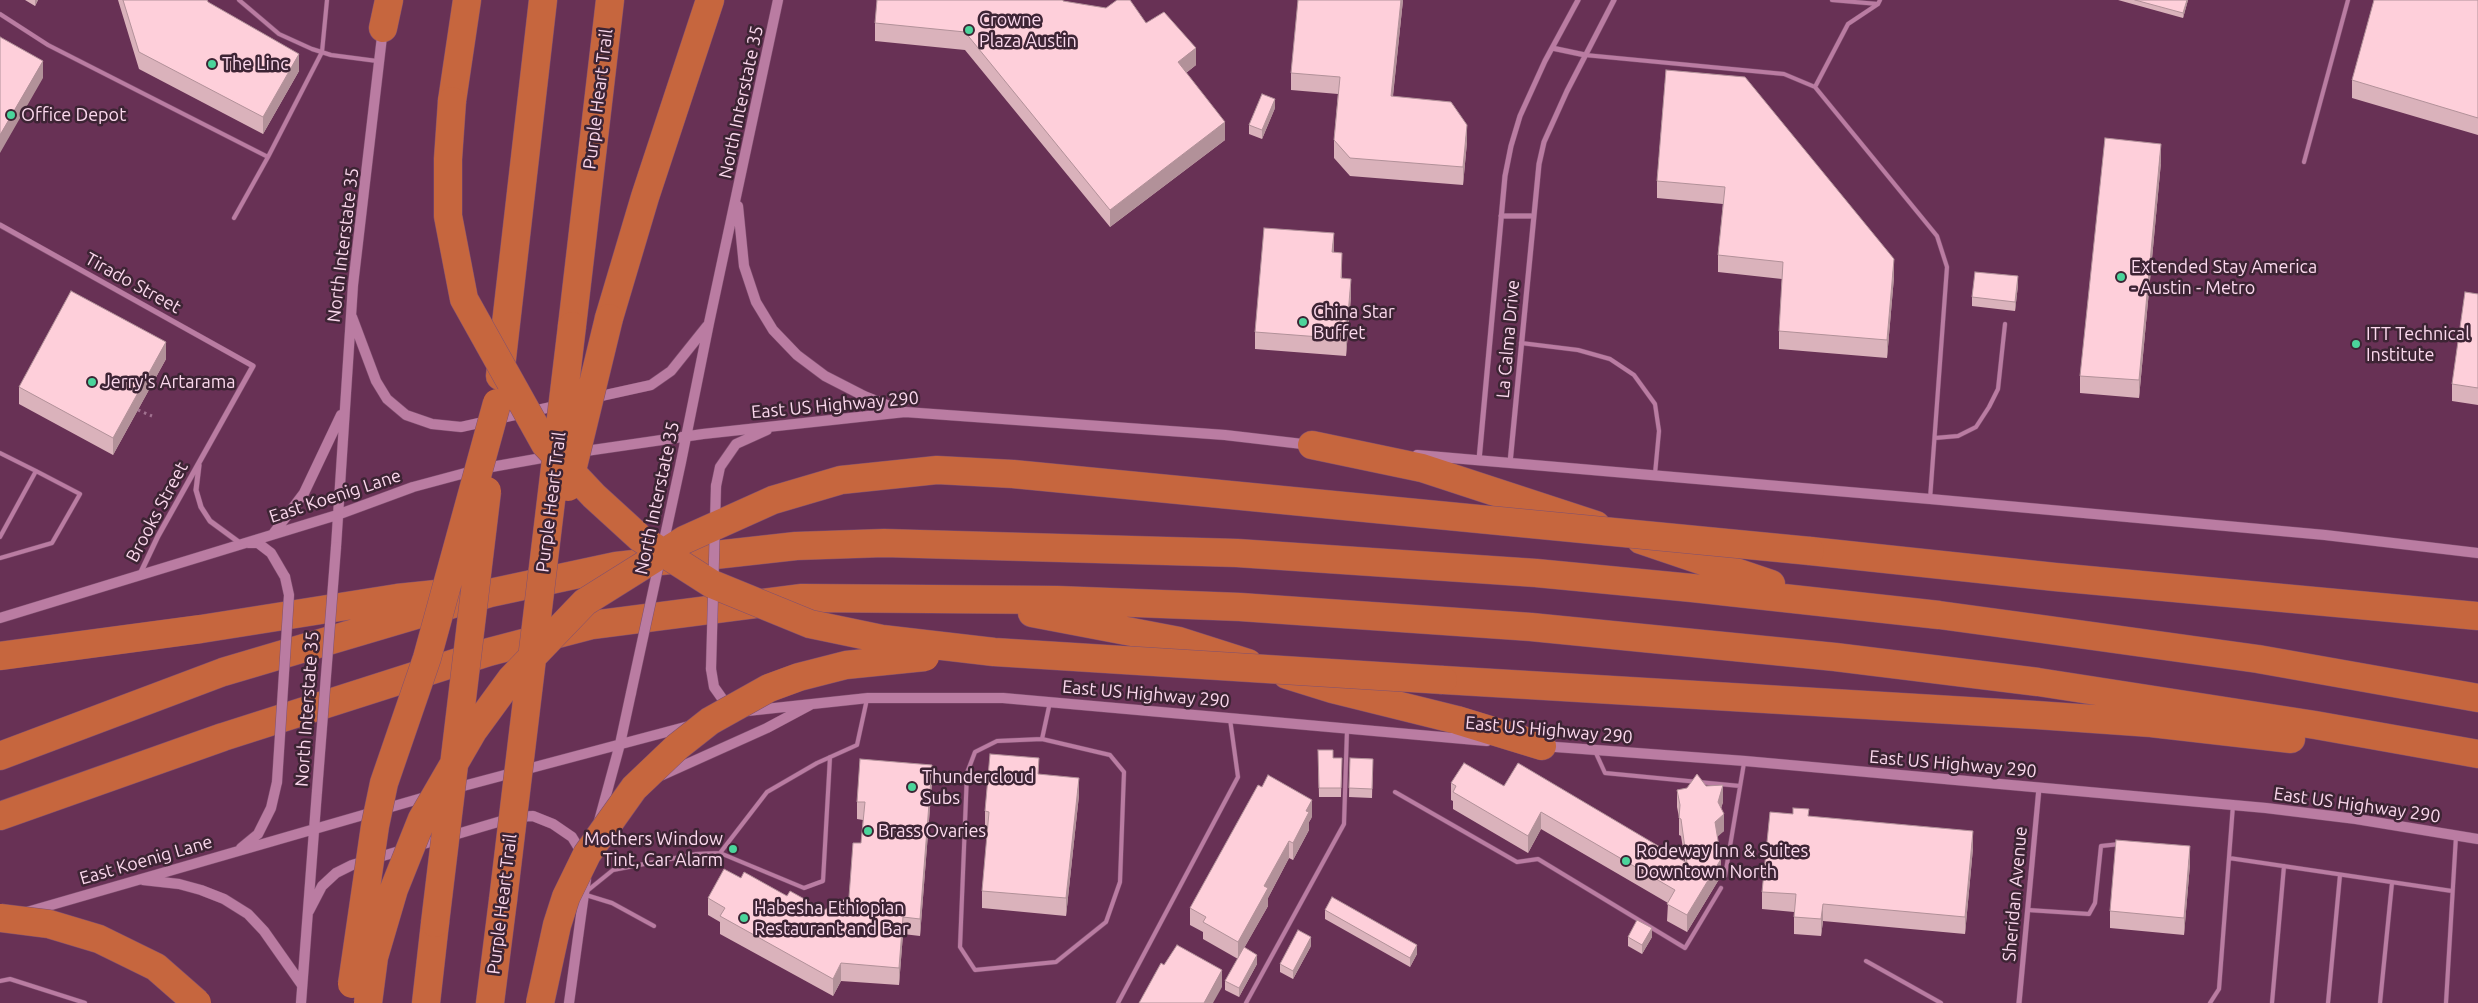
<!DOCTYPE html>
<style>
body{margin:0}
canvas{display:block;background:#683155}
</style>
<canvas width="2478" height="1003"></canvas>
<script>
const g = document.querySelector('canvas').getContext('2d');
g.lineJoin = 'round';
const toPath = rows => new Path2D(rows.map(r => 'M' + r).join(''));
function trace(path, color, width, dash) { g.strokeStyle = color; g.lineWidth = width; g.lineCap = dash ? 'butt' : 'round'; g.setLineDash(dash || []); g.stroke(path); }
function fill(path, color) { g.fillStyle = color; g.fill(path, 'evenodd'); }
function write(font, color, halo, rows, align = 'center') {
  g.font = font + ' Ubuntu,sans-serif'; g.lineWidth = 5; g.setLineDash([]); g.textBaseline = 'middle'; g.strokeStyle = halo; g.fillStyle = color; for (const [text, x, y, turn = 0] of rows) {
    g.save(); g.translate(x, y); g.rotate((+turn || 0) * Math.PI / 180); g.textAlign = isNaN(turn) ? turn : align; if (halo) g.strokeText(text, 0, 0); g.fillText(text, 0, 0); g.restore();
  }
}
const service = toPath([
 [239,0,279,34,312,49,331,55,377,61],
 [1832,0,1878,4],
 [0,14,48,45,268,157,322,52,327,0],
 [1585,55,1784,74,1815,87,1937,236,1947,267,1930,499],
 [1815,87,1848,24,1878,4,1880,0],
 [2304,162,2348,0],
 [234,218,268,157],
 [1521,343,1578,350,1610,359,1634,375,1655,404,1659,431,1655,474],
 [1935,438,1958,436,1976,427,1989,407,1998,389,2005,324],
 [0,453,36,471,0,537],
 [0,558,52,543,80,494,36,471],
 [1042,739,1110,755,1124,772,1120,882,1106,922,1056,962,975,970,960,947,967,773,975,752,997,741,1042,739],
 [1042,739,1050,702],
 [1595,751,1605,773,1740,786],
 [1395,792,1517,862,1538,859,1685,948,1721,888],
 [720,853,804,888,823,881,830,757],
 [2229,858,2452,891],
 [1725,876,1744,763],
 [587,891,613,870,696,854,720,853,767,792,817,763,857,745,867,699],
 [586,895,612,903,654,926],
 [2028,910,2089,914,2095,903,2101,846,2120,844],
 [1866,961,1941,1003],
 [0,981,10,979,85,1003],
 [1118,1003,1238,777,1230,719],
 [1246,1003,1344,824,1347,730],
 [2210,1003,2219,989,2233,805],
 [2272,1003,2284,866],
 [2328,1003,2340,875],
 [2380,1003,2392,883],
 [2446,1003,2456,836]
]);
const minor = toPath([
 [1552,48,1585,55],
 [1501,216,1533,216],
 [0,225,253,366,158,536,140,574],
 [1479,460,1505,176,1511,146,1520,116,1545,61,1578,0],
 [1510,463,1539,164,1544,142,1567,91,1614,0],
 [199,465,196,490,201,507,210,521,240,543],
 [2019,1003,2039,788]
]);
const secondary = toPath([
 [738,206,744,266,756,302,773,330,797,355,825,376,864,396,902,411],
 [352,317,376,381,387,399,406,415,432,424,461,427,560,405],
 [592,398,651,385,671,371,707,326],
 [579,452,703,434,905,412,1225,435,1311,445],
 [1417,455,1930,499,2325,535,2478,553],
 [681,462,709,323,778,0],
 [716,486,720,467,736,444,767,430],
 [273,534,304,493,341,415],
 [248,543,258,543,271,553,285,577],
 [336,547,353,285,383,28],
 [0,618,337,515,413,487,480,469,553,456],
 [711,669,714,687,726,704,731,706],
 [747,711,868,698,1003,698,1487,741],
 [1542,746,1745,761,2266,808,2356,819,2478,839],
 [658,777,767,728,810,705],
 [452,789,689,726],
 [599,821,620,744,631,693],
 [241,848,258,834,271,808,277,782],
 [143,880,179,884,201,890,224,899,248,914,264,931,302,985],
 [309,911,322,886,336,873,352,865,515,817,533,816,553,824,572,837,583,855],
 [27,912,429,796],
 [301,1003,317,791],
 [569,1003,586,879]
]);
const motorway = toPath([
 [383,28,389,0],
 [452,101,467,0],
 [609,318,645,197,710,0],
 [572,326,610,0],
 [500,376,543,0],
 [1312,445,1422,468,1596,525],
 [1641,540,1771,584],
 [1810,551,2055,577,2478,616],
 [1032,613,1179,641,1248,663],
 [0,656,201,629,397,598,446,593],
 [1287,675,1332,689,1457,720,1542,746],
 [1443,680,2036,715,2151,723,2291,739],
 [0,756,223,672,490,593,616,566,796,546,884,543,1237,553,1536,573,1692,588,1939,615,2042,629,2258,659,2478,698],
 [0,816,223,737,489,652,592,625,802,598,1057,600,1240,607,1531,627,1835,657,2038,682,2315,725,2478,754],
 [426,1003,435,923],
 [490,1003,503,900]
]);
trace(service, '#805070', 5);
trace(minor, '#805070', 6);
trace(secondary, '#805070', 11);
trace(motorway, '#805070', 29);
trace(toPath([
 [138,410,152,416]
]), '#a17290', 3, [2.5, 4]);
trace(service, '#ba7ca2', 4);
trace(minor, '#ba7ca2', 5);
trace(secondary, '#ba7ca2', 10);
trace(motorway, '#c6663e', 28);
const secondaryBridge = toPath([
 [711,669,716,486],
 [631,693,681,462],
 [277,782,289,595,285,577],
 [317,791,336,547]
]);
const motorwayBridge = toPath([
 [452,101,448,159,448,216,464,299,545,444,594,496,640,538,712,584,810,624,882,639,994,652,1443,680],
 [568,487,609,318],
 [503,900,572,326],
 [0,918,49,924,99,939,156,967,197,1003],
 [435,923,487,491],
 [352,984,375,826,384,783,427,658,497,403],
 [368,1003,374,957,394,889,422,819,473,731,511,679,585,602,684,540,773,500,841,480,937,470,1013,474,1810,551],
 [540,1003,557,925,566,897,587,854,634,788,677,747,710,721,769,688,799,677,846,665,925,657]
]);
trace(secondaryBridge, '#805070', 11, []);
trace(motorwayBridge, '#805070', 29, []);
trace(secondaryBridge, '#ba7ca2', 10);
trace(motorwayBridge, '#c6663e', 28);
fill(toPath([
 [25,0,38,0,35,6],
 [118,0,207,0,208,2,299,71,263,134,139,69],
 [1403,0,1393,96,1467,142,1463,185,1350,176,1334,158,1334,140,1338,94,1291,90,1291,73],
 [2118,0,2188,0,2183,18],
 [2478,0,2478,135,2352,98,2352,80],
 [1065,1,1146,23,1196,65,1186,73,1225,140,1110,227,965,50,875,41,875,23],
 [1666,70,1894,277,1887,358,1779,349,1779,331,1782,279,1718,272,1718,255,1723,204,1657,198,1657,181],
 [1275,108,1262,139,1249,134,1249,125],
 [2161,162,2139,398,2080,393,2080,376],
 [1334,253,1342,271,1342,278,1351,296,1346,356,1255,349,1255,332],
 [2018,285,2015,311,1972,306,1972,297],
 [2478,294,2478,405,2452,401,2452,384],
 [166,359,113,455,19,404,19,387],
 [1318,750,1333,758,1342,758,1341,797,1319,797],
 [1350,758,1373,759,1372,798,1349,797],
 [1039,774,1079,795,1066,916,982,908,982,891,988,829,985,829,985,811],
 [932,782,920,936,903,934,899,985,841,981,833,996,720,934,720,922,708,915,708,898,741,878,824,910,849,897,861,843,863,820,857,819,857,802],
 [1451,783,1504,786,1685,861,1681,836,1679,835,1679,817,1677,807,1677,790,1706,786,1723,802,1721,808,1724,831,1717,836,1721,876,1687,932,1667,921,1668,903,1541,829,1528,853,1453,809,1453,801,1451,800],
 [1809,816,1973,848,1965,934,1823,921,1821,936,1794,934,1794,912,1762,909,1762,892],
 [1312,817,1309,822,1309,830,1293,860,1289,858,1268,898,1268,906,1244,948,1257,964,1239,997,1225,990,1225,981,1238,959,1203,939,1203,932,1190,925,1190,908],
 [2190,864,2184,935,2110,928,2110,911],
 [1325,910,1417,954,1410,967,1325,919],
 [1628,937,1652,937,1642,954,1628,946],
 [1311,946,1293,979,1280,972,1280,964]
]), '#dab2bb');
fill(toPath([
 [35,0,38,0,35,6],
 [1401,0,1403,0,1391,113,1391,96],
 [2187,0,2188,0,2183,18,2183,13],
 [1196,48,1196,65,1178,79,1178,62],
 [299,54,299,71,263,134,263,117],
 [43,61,43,78,0,153,0,135],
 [1275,99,1275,108,1262,139,1262,130],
 [1225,122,1225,140,1110,227,1110,210],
 [1467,125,1467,142,1463,185,1463,167],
 [2161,144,2161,162,2139,398,2139,380],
 [1334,233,1334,251,1332,270,1332,252],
 [1342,253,1342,271,1341,295,1341,278],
 [1894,259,1894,277,1887,358,1887,340],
 [2018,276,2018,285,2015,311,2015,302],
 [1351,279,1351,296,1346,356,1346,339],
 [166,342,166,359,113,455,113,438],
 [932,765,932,782,920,936,920,919],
 [1079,778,1079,795,1066,916,1066,898],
 [1723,785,1723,802,1718,819,1718,802],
 [1312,800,1312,817,1309,822,1309,830,1293,860,1293,843,1306,811],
 [1541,812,1541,829,1528,853,1528,836],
 [1724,814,1724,831,1715,839,1715,822],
 [1973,831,1973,848,1965,934,1965,917],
 [1289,841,1289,858,1268,898,1268,906,1238,959,1238,942,1264,886],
 [2190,846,2190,864,2184,935,2184,918],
 [1721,859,1721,876,1687,932,1687,915],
 [1823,904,1823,921,1821,936,1821,919],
 [903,917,903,934,899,985,899,968],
 [1652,928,1652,937,1642,954,1642,945],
 [1311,937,1311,946,1293,979,1293,971],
 [1417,945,1417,954,1410,967,1410,958],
 [1257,955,1257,964,1239,997,1239,988],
 [841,963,841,981,833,996,833,979],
 [1222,970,1222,987,1213,1003,1204,1003]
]), '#b29199');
const building = toPath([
 [123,0,207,0,208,2,299,54,263,117,139,52,123,0],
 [877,0,1063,0,1063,1,1106,8,1117,0,1130,0,1146,23,1164,12,1196,48,1178,62,1225,122,1110,210,965,32,875,23,877,0],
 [1298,0,1401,0,1391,96,1451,102,1467,125,1463,167,1350,158,1334,140,1340,77,1291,73,1298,0],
 [2135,0,2187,0,2183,13,2135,0],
 [2374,0,2478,0,2478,118,2352,80,2374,0],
 [0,37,43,61,0,135,0,37],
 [1666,70,1745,77,1894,259,1887,340,1779,331,1783,262,1718,255,1725,187,1657,181,1666,70],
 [1262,94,1275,99,1262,130,1249,125,1262,94],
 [2105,138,2161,144,2139,380,2080,376,2105,138],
 [1264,228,1334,233,1332,252,1342,253,1341,278,1351,279,1346,339,1255,332,1264,228],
 [1975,272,2018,276,2015,302,1972,297,1975,272],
 [71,291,166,342,113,438,19,387,71,291],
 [2465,292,2478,294,2478,388,2452,384,2465,292],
 [1318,750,1333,750,1333,758,1342,758,1341,788,1319,788,1318,750],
 [990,754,1039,758,1038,774,1079,778,1066,898,982,891,989,812,985,811,990,754],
 [1350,758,1373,759,1372,789,1349,788,1350,758],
 [860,759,932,765,920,919,903,917,899,968,841,963,833,979,720,916,725,908,708,898,724,869,741,878,744,872,787,896,790,891,824,910,849,897,853,843,861,843,865,802,857,802,860,759],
 [1464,763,1504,786,1518,763,1687,863,1681,819,1679,818,1680,805,1677,790,1687,788,1697,774,1706,786,1723,785,1718,802,1724,814,1715,822,1721,859,1687,915,1667,904,1675,890,1541,812,1528,836,1453,792,1456,786,1451,783,1464,763],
 [1268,775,1312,800,1306,811,1309,812,1293,843,1289,841,1264,886,1268,888,1238,942,1203,922,1206,917,1190,908,1258,785,1262,787,1268,775],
 [1793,808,1809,809,1808,816,1973,831,1965,917,1823,904,1821,919,1794,917,1796,894,1762,892,1770,812,1793,814,1793,808],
 [2116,840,2190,846,2184,918,2110,911,2116,840],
 [1332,897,1417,945,1410,958,1325,910,1332,897],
 [1637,920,1652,928,1642,945,1628,937,1637,920],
 [1298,930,1311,937,1293,971,1280,964,1298,930],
 [1177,945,1222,970,1204,1003,1139,1003,1161,963,1164,965,1177,945],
 [1244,947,1257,955,1239,988,1225,981,1244,947]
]);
fill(building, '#fecfda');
trace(building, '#b29199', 1);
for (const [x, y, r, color] of [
 [969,30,5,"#4bd49b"],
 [212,64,5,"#4bd49b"],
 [11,115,5,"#4bd49b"],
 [2121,277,5,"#4bd49b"],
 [1303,322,5,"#4bd49b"],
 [2356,344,5,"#4bd49b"],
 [92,382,5,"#4bd49b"],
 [912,787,5,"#4bd49b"],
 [868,831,5,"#4bd49b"],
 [733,849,5,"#4bd49b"],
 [1626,861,5,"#4bd49b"],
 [744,918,5,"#4bd49b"]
]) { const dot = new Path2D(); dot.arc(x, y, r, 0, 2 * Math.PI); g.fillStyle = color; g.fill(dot); trace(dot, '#3d2434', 2); }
write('18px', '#fbd8ed', '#3d2434', [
 ["Crowne",979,20],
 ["Plaza Austin",979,41],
 ["The Linc",222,64],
 ["Office Depot",21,115],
 ["Extended Stay America",2131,267],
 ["- Austin - Metro",2131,288],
 ["China Star",1313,312],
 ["Buffet",1313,333],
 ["ITT Technical",2366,334],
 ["Institute",2366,355],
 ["Jerry's Artarama",102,382],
 ["Thundercloud",922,777],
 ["Subs",922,798],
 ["Brass Ovaries",878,831],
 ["Mothers Window",723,839,"right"],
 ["Tint, Car Alarm",723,860,"right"],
 ["Rodeway Inn & Suites",1636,851],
 ["Downtown North",1636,872],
 ["Habesha Ethiopian",754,908],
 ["Restaurant and Bar",754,929]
], 'left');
write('18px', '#fbd8ed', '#3d2434', [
 ["Purple Heart Trail",598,99,-83],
 ["North Interstate 35",741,102,-78],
 ["North Interstate 35",343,245,-83],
 ["Tirado Street",133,283,29],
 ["La Calma Drive",1508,339,-85],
 ["East US Highway 290",835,405,-5],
 ["East Koenig Lane",335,496,-18],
 ["North Interstate 35",657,498,-78],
 ["Purple Heart Trail",551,502,-83],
 ["Brooks Street",157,512,-62],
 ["East US Highway 290",1146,694,5],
 ["North Interstate 35",307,709,-86],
 ["East US Highway 290",1549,730,5],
 ["East US Highway 290",1953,764,5],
 ["East US Highway 290",2357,805,8],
 ["East Koenig Lane",146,860,-16],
 ["Sheridan Avenue",2015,894,-85],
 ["Purple Heart Trail",502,904,-83]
]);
</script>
